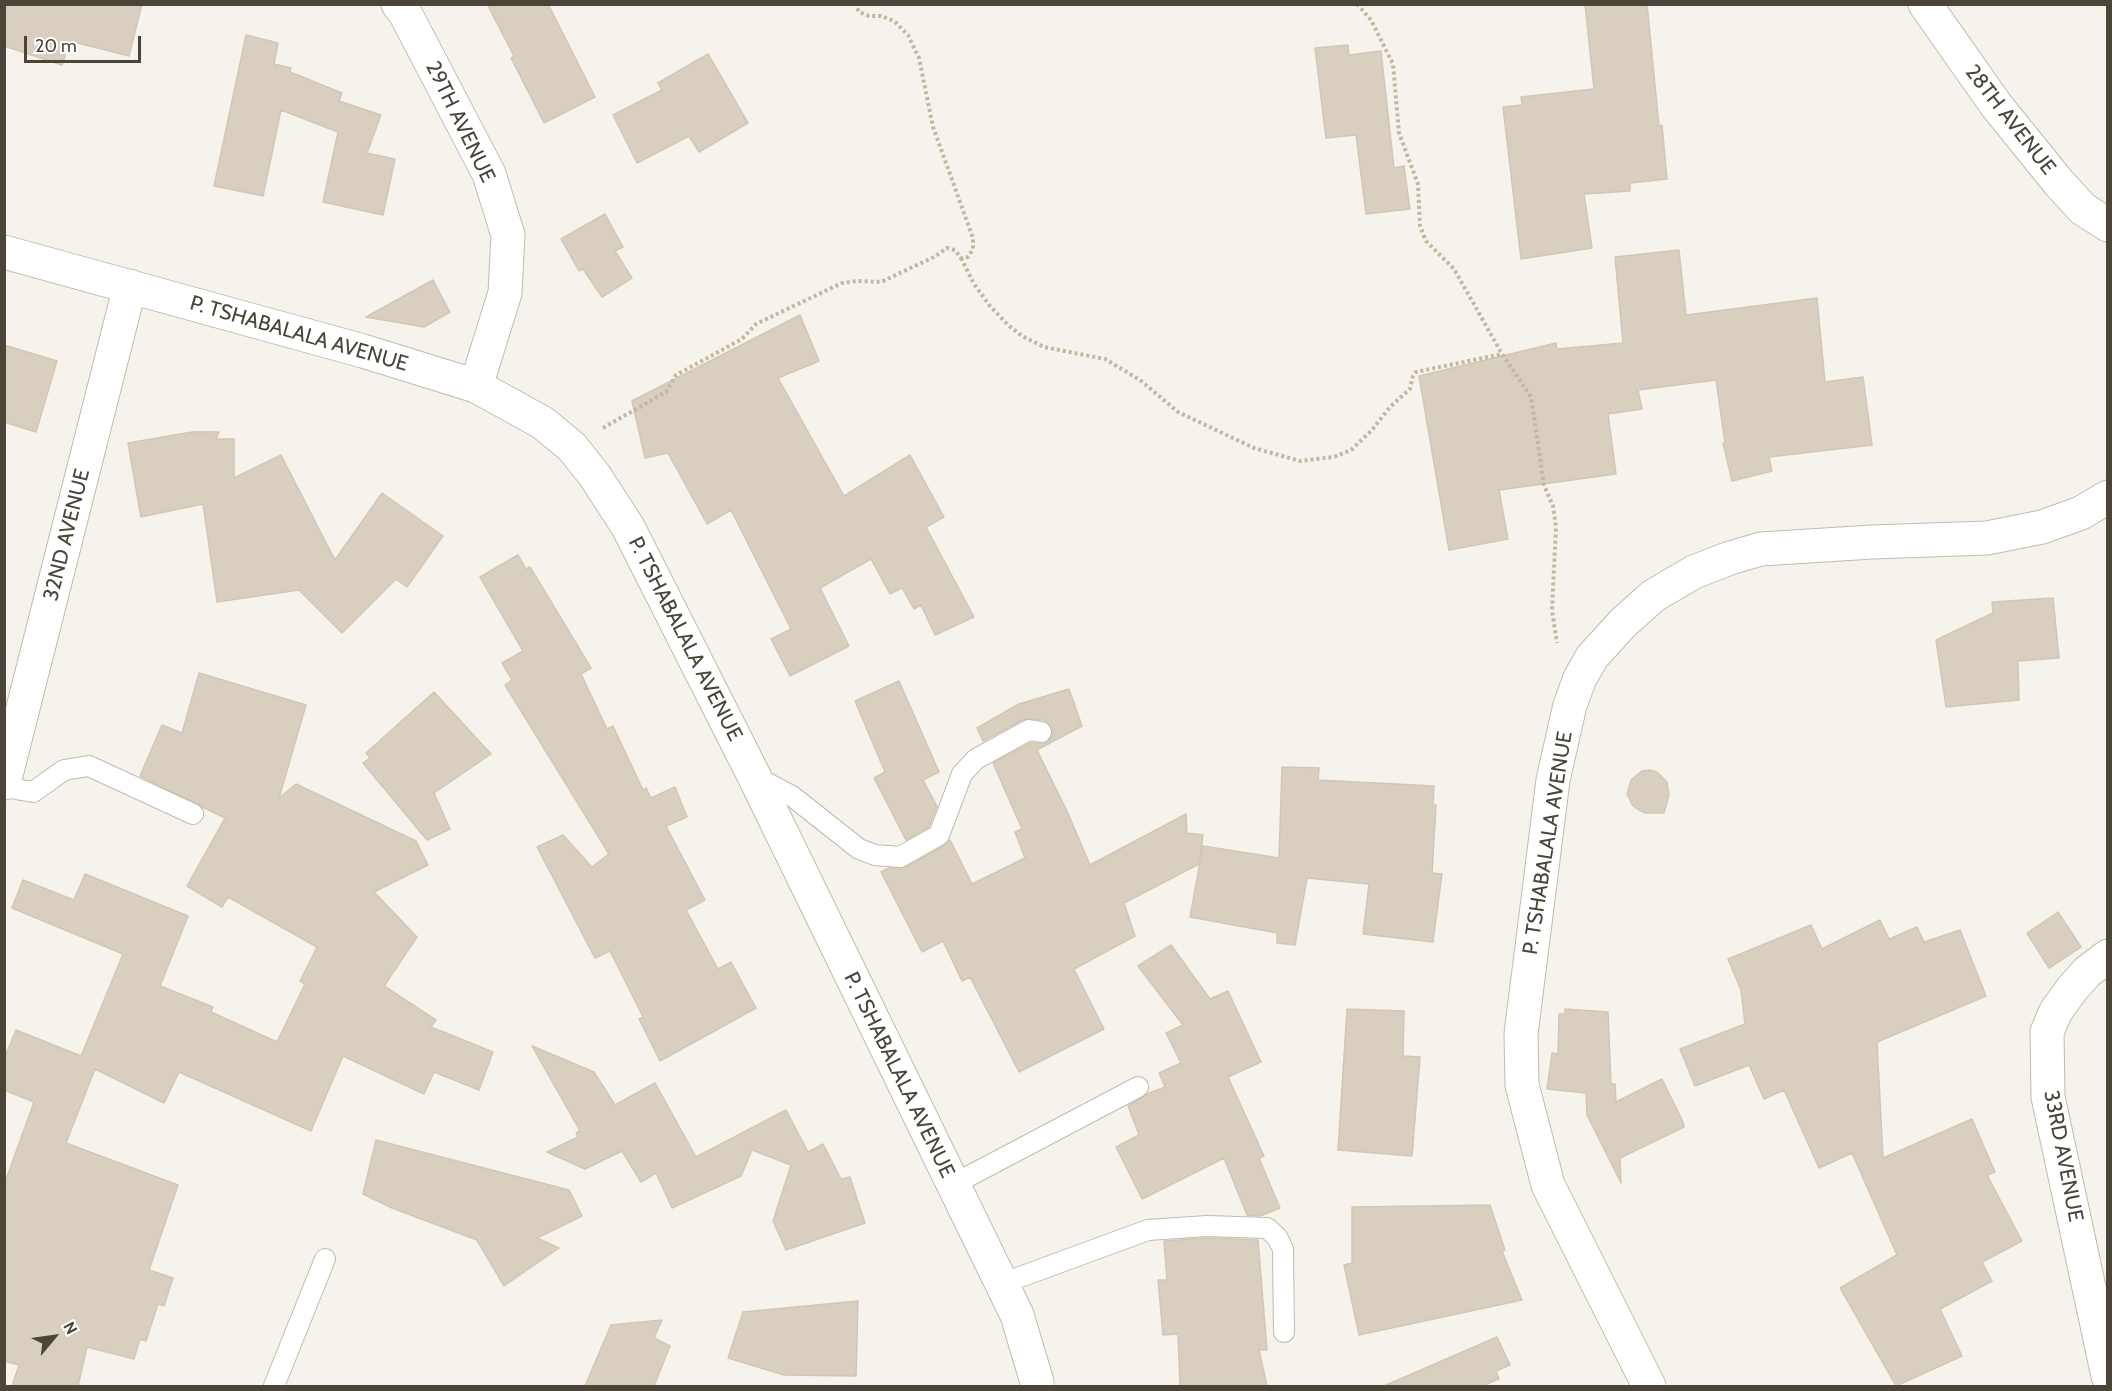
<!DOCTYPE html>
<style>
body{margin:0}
#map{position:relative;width:2112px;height:1391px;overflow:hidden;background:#f6f3ec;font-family:Cabin,sans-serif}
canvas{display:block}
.frame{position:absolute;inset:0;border:6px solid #4b4439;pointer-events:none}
.north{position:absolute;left:24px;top:1307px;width:60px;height:60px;-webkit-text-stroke:4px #fff;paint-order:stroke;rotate:61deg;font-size:16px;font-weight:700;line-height:24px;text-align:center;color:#4b4439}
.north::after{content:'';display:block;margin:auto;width:21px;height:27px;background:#4b4439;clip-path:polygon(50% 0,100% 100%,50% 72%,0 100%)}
.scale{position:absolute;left:24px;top:36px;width:117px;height:27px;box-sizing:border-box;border:3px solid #4b4439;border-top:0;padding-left:8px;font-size:18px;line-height:21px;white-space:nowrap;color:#4b4439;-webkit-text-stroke:4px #fff;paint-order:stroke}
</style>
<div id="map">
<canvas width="2112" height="1391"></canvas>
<div class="frame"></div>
<div class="north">N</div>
<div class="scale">20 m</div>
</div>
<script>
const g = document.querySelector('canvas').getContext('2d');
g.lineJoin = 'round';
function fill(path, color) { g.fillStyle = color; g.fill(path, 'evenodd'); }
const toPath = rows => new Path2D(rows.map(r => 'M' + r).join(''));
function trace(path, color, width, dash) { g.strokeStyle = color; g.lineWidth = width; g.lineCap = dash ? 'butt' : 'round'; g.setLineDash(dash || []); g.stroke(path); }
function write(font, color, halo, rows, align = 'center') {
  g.font = font + ' Cabin,sans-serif'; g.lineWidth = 4.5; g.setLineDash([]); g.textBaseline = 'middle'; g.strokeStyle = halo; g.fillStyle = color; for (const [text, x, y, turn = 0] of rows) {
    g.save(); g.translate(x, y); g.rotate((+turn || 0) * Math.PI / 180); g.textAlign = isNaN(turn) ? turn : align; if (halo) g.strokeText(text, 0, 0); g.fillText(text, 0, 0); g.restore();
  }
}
const building = toPath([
 [4,4,142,4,129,56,70,41,62,65,4,46,4,4],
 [487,4,548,4,595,97,544,123,511,58,514,56,487,4],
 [1585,4,1647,4,1659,126,1662,125,1667,179,1630,183,1630,191,1584,194,1592,248,1521,259,1503,107,1522,105,1521,97,1594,89,1585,4],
 [246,35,278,43,274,64,291,68,290,72,342,93,339,101,381,115,367,153,395,159,383,215,323,202,338,132,281,110,263,196,214,186,246,35],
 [1348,45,1349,55,1381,51,1394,168,1404,166,1410,209,1366,214,1356,135,1326,138,1315,48,1348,45],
 [708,54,748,123,699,152,689,136,637,163,613,115,662,90,658,83,708,54],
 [605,214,623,247,615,251,632,278,602,297,583,269,579,271,561,239,605,214],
 [1679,250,1686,315,1817,298,1825,382,1863,377,1872,445,1769,457,1772,471,1732,481,1723,443,1725,443,1716,380,1638,390,1642,409,1608,414,1616,474,1499,490,1508,539,1449,550,1419,376,1556,343,1557,349,1623,343,1615,257,1679,250],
 [433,280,450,312,424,327,366,317,433,280],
 [800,315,819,361,778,378,844,496,910,455,944,517,926,527,974,617,935,635,921,605,914,609,902,588,890,594,871,559,820,588,849,646,790,676,771,639,791,629,731,510,707,524,668,453,645,458,632,401,800,315],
 [4,345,57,361,36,432,4,422,4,345],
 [192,432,219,432,216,439,234,439,234,478,281,455,335,560,382,493,443,536,407,587,396,579,342,633,299,590,217,602,203,504,141,517,128,443,192,432],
 [518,555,526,569,530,567,591,668,581,674,607,729,613,726,643,790,646,788,651,798,675,787,687,817,666,826,705,900,686,910,718,969,731,962,756,1008,660,1061,639,1019,643,1017,610,951,595,958,537,847,563,835,592,867,609,854,505,685,512,680,502,663,523,651,480,577,518,555],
 [2053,598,2059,658,2018,661,2019,700,1946,707,1936,640,1993,613,1992,602,2053,598],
 [199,673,306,705,279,798,296,784,416,841,428,865,374,892,417,937,384,986,436,1020,431,1027,493,1052,479,1090,434,1072,424,1094,343,1056,311,1131,179,1072,164,1103,95,1069,66,1143,178,1185,149,1270,173,1278,164,1306,158,1304,146,1341,140,1339,134,1359,87,1347,78,1386,12,1386,19,1365,4,1361,4,1185,34,1102,4,1090,4,1059,16,1030,81,1056,123,954,12,908,23,880,74,900,85,874,188,916,160,986,213,1007,211,1012,277,1042,305,984,300,981,317,947,228,897,222,907,187,886,225,818,140,776,162,725,182,733,199,673],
 [899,681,939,772,923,780,937,806,929,827,906,840,874,778,885,772,855,701,899,681],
 [1069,689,1082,726,1037,750,1067,811,1090,865,1186,814,1187,833,1203,835,1199,864,1124,903,1135,936,1074,969,1104,1029,1019,1072,970,977,962,981,943,941,922,952,881,872,889,868,906,867,945,845,950,840,972,884,1025,858,1015,832,1022,829,993,763,1031,743,1046,743,1053,735,1052,728,1049,723,1044,720,1024,719,983,741,977,728,1019,704,1069,689],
 [434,692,491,754,434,793,450,829,427,840,363,763,370,758,366,753,434,692],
 [1282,767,1319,768,1318,780,1434,786,1433,805,1436,805,1432,873,1442,874,1433,942,1363,934,1369,884,1307,878,1295,945,1277,943,1277,933,1190,917,1203,846,1279,858,1282,767],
 [1650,770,1657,772,1667,782,1669,795,1664,813,1645,813,1639,810,1633,806,1627,794,1631,780,1642,771,1650,770],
 [2058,912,2081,947,2049,968,2027,933,2058,912],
 [1880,920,1889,939,1917,927,1924,942,1960,930,1986,996,1877,1042,1883,1158,1972,1119,1995,1172,1987,1175,2022,1241,1982,1262,1992,1281,1940,1309,1962,1356,1896,1386,1840,1288,1897,1255,1852,1153,1819,1168,1784,1090,1764,1099,1749,1065,1695,1086,1680,1049,1745,1024,1741,990,1728,959,1811,925,1822,949,1880,920],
 [1171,945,1210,999,1228,991,1261,1062,1228,1077,1264,1156,1259,1158,1280,1208,1260,1216,1247,1215,1224,1158,1142,1199,1116,1147,1139,1135,1128,1106,1147,1094,1165,1087,1159,1073,1181,1063,1166,1033,1183,1025,1138,966,1171,945],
 [1347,1009,1404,1011,1403,1056,1420,1057,1412,1156,1338,1150,1347,1009],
 [1565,1009,1608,1012,1611,1084,1615,1084,1616,1102,1662,1079,1683,1122,1684,1127,1620,1158,1621,1183,1587,1115,1586,1093,1547,1089,1552,1053,1558,1054,1559,1014,1565,1014,1565,1009],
 [532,1046,594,1072,615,1105,655,1083,696,1157,786,1110,808,1152,823,1144,841,1179,850,1177,865,1223,786,1250,773,1221,791,1165,752,1150,741,1176,672,1208,656,1173,641,1182,622,1151,585,1169,547,1152,578,1137,576,1133,580,1131,532,1046],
 [376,1140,569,1190,582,1216,537,1238,559,1248,504,1286,477,1240,392,1208,363,1194,376,1140],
 [1490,1205,1505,1250,1502,1251,1522,1300,1359,1335,1344,1265,1352,1263,1352,1207,1490,1205],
 [1207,1238,1258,1240,1267,1350,1259,1350,1267,1386,1180,1386,1178,1334,1163,1335,1158,1280,1167,1280,1164,1241,1207,1238],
 [858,1301,856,1376,784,1375,728,1358,743,1312,858,1301],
 [662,1320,654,1338,670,1346,654,1386,585,1386,611,1325,662,1320],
 [1497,1337,1510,1365,1496,1371,1499,1379,1482,1386,1384,1386,1497,1337]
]);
fill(building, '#d8cfc1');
trace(building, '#d3c7b4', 1.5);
const lane = toPath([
 [756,777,792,796,859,849,875,855,900,857,939,835,962,774,976,759,1029,730,1041,732],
 [4,787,33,792,64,770,89,766,193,814],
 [952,1185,1138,1087],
 [1001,1284,1148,1230,1207,1226,1267,1228,1277,1237,1283,1249,1284,1332],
 [274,1386,325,1259]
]);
const street = toPath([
 [398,4,405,13,489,174,508,235,505,293,476,386],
 [1925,4,1996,105,2059,183,2083,209,2108,225],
 [4,252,363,351,476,386,543,423,572,447,595,476,628,527,754,776,1017,1315,1037,1382,1037,1386],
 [4,783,130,286],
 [2108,956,2087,972,2072,989,2056,1011,2047,1032,2048,1097,2108,1376],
 [1649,1386,1548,1185,1522,1085,1521,1034,1553,780,1570,705,1580,678,1592,657,1623,623,1653,596,1694,572,1730,558,1761,549,1872,542,1987,538,2042,527,2081,513,2108,497]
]);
trace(lane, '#c2bbae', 22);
trace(street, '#c2bbae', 35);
trace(toPath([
 [1357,4,1371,20,1393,64,1399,133,1418,184,1420,226,1426,241,1454,269,1502,354,1531,397,1544,485,1553,506,1556,527,1552,610,1557,643],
 [961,258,974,284,990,306,1008,325,1022,336,1044,347,1105,359,1140,380,1178,412,1254,448,1300,461,1334,457,1351,450,1372,430,1390,407,1410,389,1413,376,1416,372,1502,354],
 [603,428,666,392,676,375,742,339,756,324,842,283,857,281,881,282,934,257,947,248,955,250,961,258,968,257,973,249,973,238,933,127,919,58,908,35,894,21,881,16,869,16,859,12,855,4]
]), '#c4b79f', 4, [3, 3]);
trace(lane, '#fff', 20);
trace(street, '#fff', 33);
write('21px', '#4b4439', '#fff', [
 ["28TH AVENUE",2010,120,52],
 ["29TH AVENUE",460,122,64],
 ["P. TSHABALALA AVENUE",299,334,16],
 ["32ND AVENUE",67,535,-76],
 ["P. TSHABALALA AVENUE",685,639,63],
 ["P. TSHABALALA AVENUE",1548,843,-81],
 ["P. TSHABALALA AVENUE",899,1075,64],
 ["33RD AVENUE",2063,1156,79]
]);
</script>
